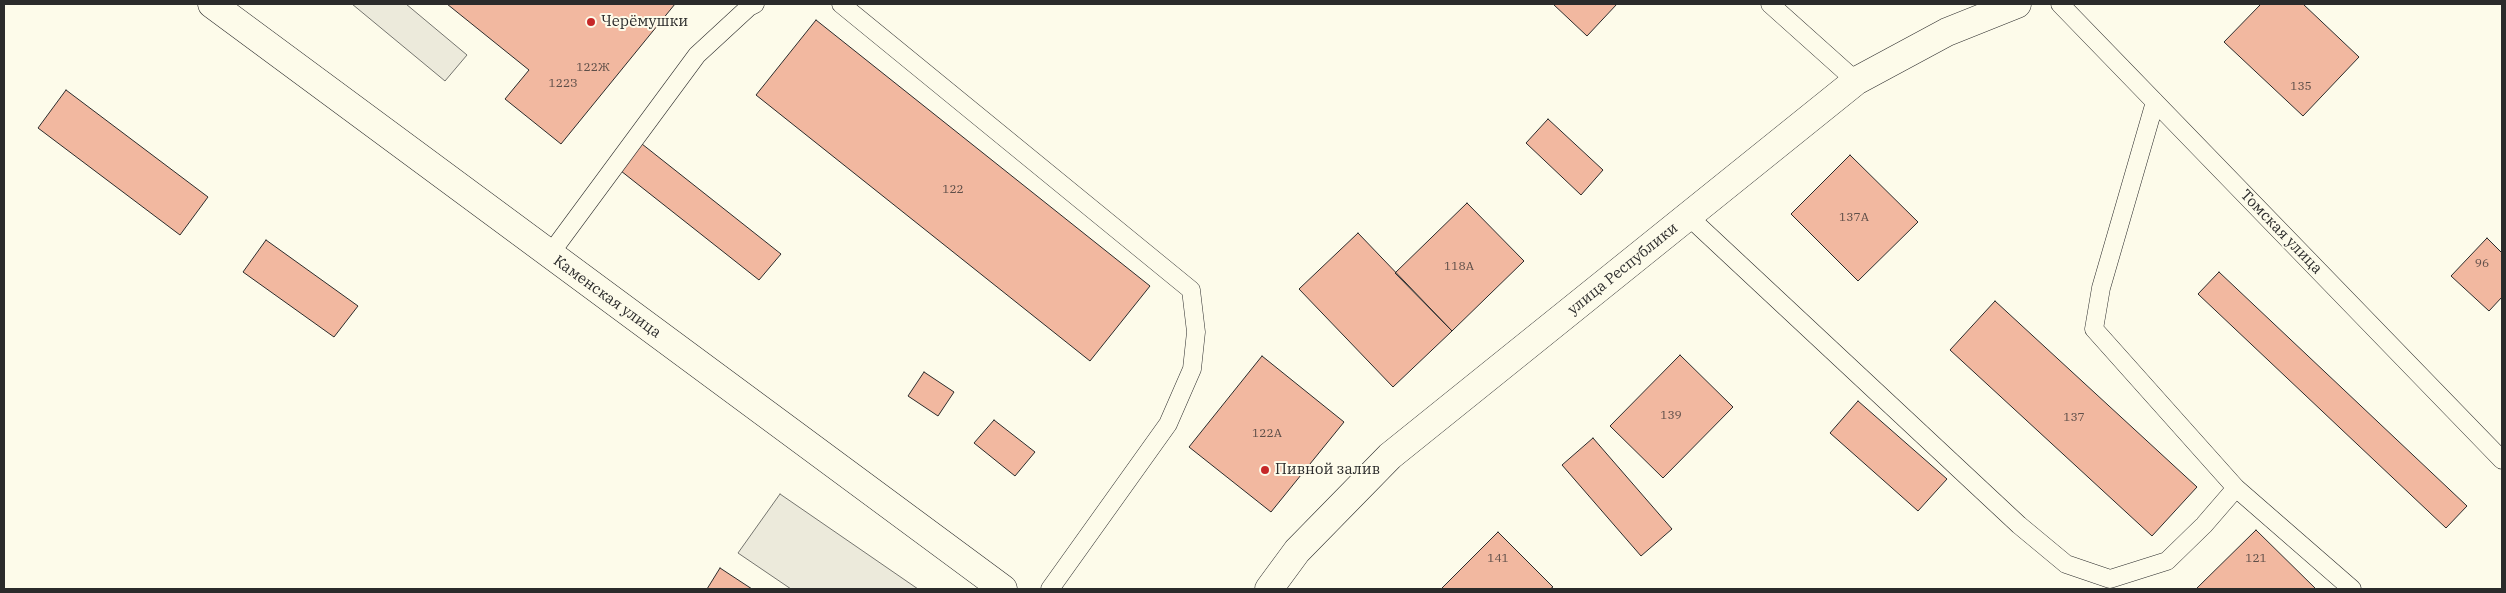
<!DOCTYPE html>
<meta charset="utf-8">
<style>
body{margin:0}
#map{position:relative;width:2506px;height:593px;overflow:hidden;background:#fdfbea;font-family:"IBM Plex Serif",serif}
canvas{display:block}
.frame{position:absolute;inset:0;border:5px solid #2b2b2b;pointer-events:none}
</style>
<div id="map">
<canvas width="2506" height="593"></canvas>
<div class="frame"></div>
</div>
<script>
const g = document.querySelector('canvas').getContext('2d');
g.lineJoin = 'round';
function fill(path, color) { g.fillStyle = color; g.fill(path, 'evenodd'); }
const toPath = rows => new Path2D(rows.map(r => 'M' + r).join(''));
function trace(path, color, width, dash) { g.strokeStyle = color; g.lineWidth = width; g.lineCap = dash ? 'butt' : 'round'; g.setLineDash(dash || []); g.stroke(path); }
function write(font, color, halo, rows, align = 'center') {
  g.font = font + ' "IBM Plex Serif",serif'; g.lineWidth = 4; g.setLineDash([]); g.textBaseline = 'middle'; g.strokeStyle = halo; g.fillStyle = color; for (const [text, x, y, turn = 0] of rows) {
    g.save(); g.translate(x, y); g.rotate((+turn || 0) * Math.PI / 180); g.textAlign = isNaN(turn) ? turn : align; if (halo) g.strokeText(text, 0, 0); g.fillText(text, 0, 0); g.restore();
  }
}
const parking = toPath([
 [352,4,406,4,467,55,445,81,352,4],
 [780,494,918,589,791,589,738,553,780,494]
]);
fill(parking, '#eceadb');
trace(parking, '#74746e', 1);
const building = toPath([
 [447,4,675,4,561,144,505,99,529,70,447,4],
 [1553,4,1617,4,1587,36,1553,4],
 [2261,4,2303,4,2359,57,2303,116,2224,42,2261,4],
 [816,20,1150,286,1090,361,756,95,816,20],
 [66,90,208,197,180,235,38,128,66,90],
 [1548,119,1603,170,1581,195,1526,143,1548,119],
 [642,144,781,254,759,280,621,171,642,144],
 [1850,155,1918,222,1858,281,1791,214,1850,155],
 [1467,203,1524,261,1452,331,1395,273,1467,203],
 [1358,233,1452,331,1393,387,1299,289,1358,233],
 [2487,238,2502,253,2502,297,2489,311,2451,276,2487,238],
 [266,240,358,306,334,337,243,272,266,240],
 [2219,272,2467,506,2446,528,2198,294,2219,272],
 [1995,301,2197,487,2152,536,1950,350,1995,301],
 [1680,355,1733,407,1663,478,1610,426,1680,355],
 [1262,356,1344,422,1271,512,1189,447,1262,356],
 [924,372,954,392,938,416,908,396,924,372],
 [1858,401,1947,479,1918,511,1830,433,1858,401],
 [994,420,1035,452,1015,476,974,443,994,420],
 [1593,438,1672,529,1641,556,1562,465,1593,438],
 [2256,530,2316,589,2196,589,2256,530],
 [1498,532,1553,587,1550,589,1441,589,1498,532],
 [720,568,752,589,707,589,720,568]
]);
fill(building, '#f2b8a0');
trace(building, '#2b2b2b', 1);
const service = toPath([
 [841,4,1191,290,1196,332,1192,369,1168,424,1050,589],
 [1770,4,1856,81],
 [2060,4,2502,460],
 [2155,102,2101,288,2094,329,2236,488,2352,589],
 [1688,216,2019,525,2066,564,2110,579,2167,561,2204,525,2236,488],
 [550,254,697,55,749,7,755,4]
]);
const minor = toPath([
 [1269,589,1297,551,1390,456,1856,81,1947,32,2017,4]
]);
const primary = toPath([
 [212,4,1003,589]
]);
trace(service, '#2b2b2b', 19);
trace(minor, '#2b2b2b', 29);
trace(primary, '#2b2b2b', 29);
trace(service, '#fdfbea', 18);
trace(minor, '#fdfbea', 28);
trace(primary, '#fdfbea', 28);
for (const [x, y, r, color] of [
 [591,22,5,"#c62828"],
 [1265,470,5,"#c62828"]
]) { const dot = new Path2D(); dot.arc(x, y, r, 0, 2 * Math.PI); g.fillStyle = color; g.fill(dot); trace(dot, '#fdfbea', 2); }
write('12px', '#5d4e48', null, [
 ["122Ж",593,68],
 ["122З",563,84],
 ["135",2301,87],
 ["122",953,190],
 ["137А",1854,218],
 ["96",2482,264],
 ["118А",1459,267],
 ["139",1671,416],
 ["137",2074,418],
 ["122А",1267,434],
 ["141",1498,559],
 ["121",2256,559]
]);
write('15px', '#2b2b2b', '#fdfbea', [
 ["Черёмушки",601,22],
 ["Пивной залив",1275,470]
], 'left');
write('15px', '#2b2b2b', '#fdfbea', [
 ["Томская улица",2281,232,46],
 ["улица Республики",1623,269,-39],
 ["Каменская улица",607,297,36]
]);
</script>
